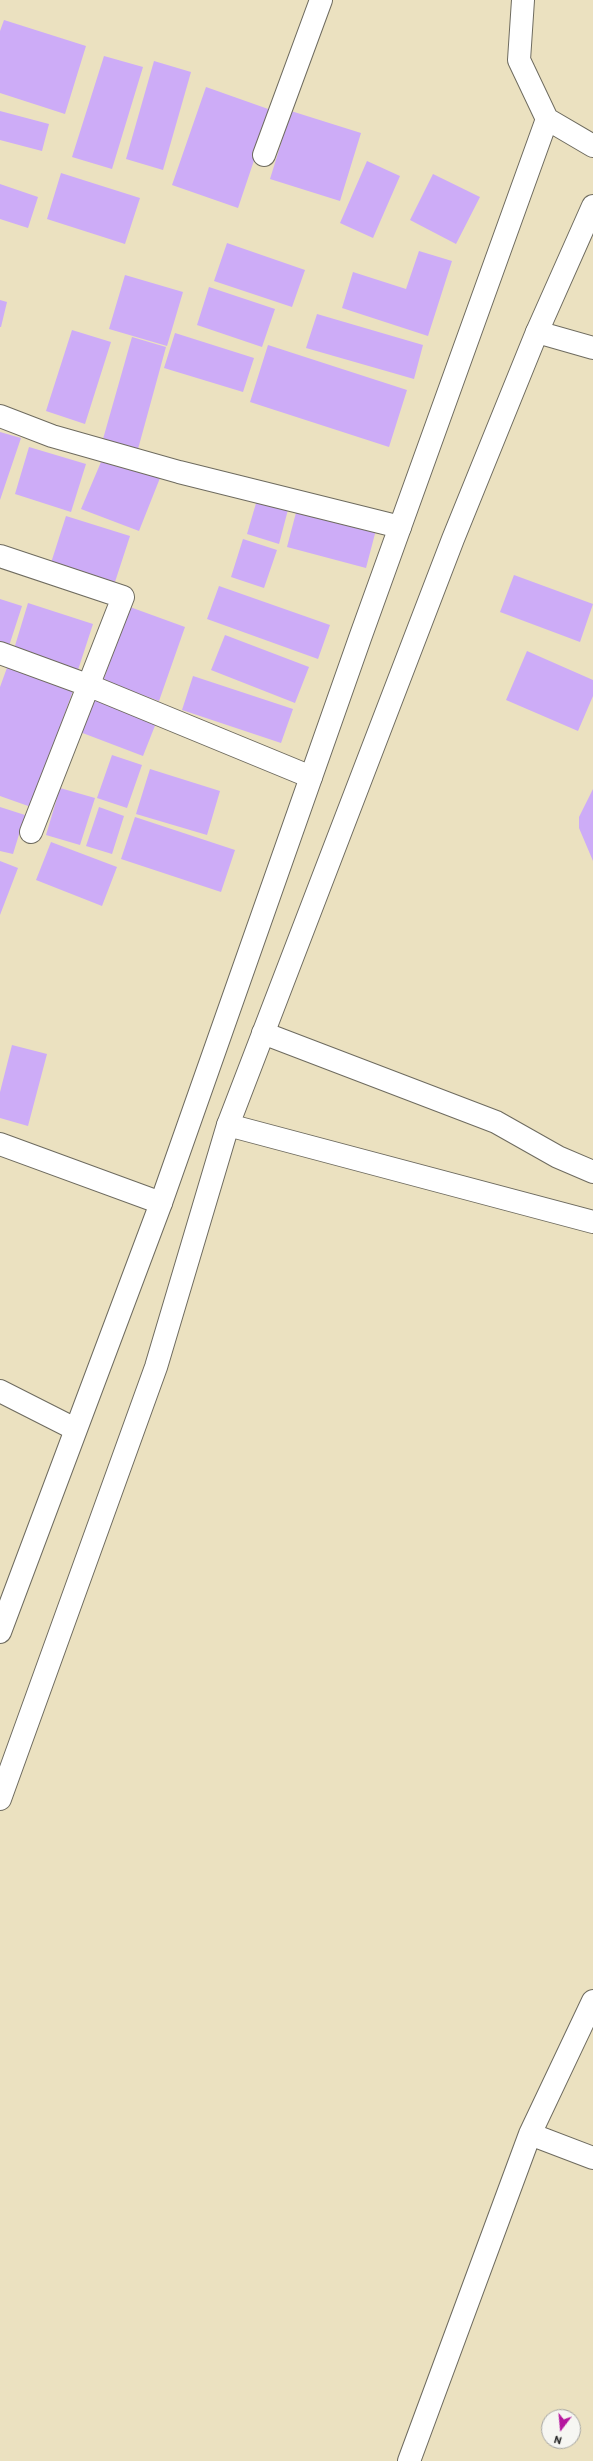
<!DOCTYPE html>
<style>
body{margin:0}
#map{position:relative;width:593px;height:2461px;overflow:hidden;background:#ebe1c0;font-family:Itim,sans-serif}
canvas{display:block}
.north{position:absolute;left:541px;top:2409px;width:40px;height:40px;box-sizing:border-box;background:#f6f6f2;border:1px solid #a5a5a2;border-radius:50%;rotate:196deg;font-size:11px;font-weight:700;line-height:16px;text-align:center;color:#2b2b2b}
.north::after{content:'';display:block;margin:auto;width:14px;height:18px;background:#b5179e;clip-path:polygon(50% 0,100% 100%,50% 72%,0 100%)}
</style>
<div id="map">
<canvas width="593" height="2461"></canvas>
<div class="north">N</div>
</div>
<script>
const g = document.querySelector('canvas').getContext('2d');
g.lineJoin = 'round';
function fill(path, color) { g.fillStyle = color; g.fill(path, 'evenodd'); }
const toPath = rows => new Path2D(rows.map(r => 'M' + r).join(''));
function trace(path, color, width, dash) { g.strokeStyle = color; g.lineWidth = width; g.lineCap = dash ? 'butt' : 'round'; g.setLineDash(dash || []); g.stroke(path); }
fill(toPath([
 [4,20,86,46,65,114,0,93,0,31],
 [104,56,143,67,112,169,72,157],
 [154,61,191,72,163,170,126,159],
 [206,87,271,110,238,208,172,185],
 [0,111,49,124,42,151,0,140],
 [291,111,361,133,340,201,270,179],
 [367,161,400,176,373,238,340,223],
 [61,173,140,198,125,244,47,219],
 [433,174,480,197,456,244,410,220],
 [0,184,38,197,28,228,0,219],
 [227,243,305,270,292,307,214,281],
 [419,251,452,261,428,336,342,308,353,272,406,289],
 [125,275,183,292,167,346,109,329],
 [209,287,275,309,262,347,197,325],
 [0,300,7,302,1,327,0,327],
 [317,314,423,345,414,379,306,348],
 [72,330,111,342,85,424,46,411],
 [175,333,254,358,243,392,164,368],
 [132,337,166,347,138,449,103,439],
 [268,345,407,390,389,447,250,402],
 [0,432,21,438,0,500],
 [29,447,86,464,71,512,15,494],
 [101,462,160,478,139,531,81,509],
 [259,493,290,502,279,544,247,534],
 [298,505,377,526,366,568,287,547],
 [66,516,130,536,114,585,50,566],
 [243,539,277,550,264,588,231,577],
 [514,575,593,604,580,642,500,612],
 [219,586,330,625,318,659,207,619],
 [0,599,22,606,9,646,0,644],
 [28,603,93,624,78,670,14,649],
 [130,607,185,627,159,701,103,681],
 [225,635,309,667,295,703,211,670],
 [527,651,593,680,593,696,578,731,506,700],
 [8,665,74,688,31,807,0,796,0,687],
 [193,676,293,709,281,743,182,710],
 [94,694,158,718,143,756,80,732],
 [112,755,142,765,127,808,97,798],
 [150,769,220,791,207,835,136,814],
 [60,788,95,798,80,845,46,835],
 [593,789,593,861,579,828,579,817],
 [0,807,25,815,13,854,0,851],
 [99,807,124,816,112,854,86,846],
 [135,817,235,850,221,892,121,859],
 [51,842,117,867,102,906,36,880],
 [0,861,18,868,0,915],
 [12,1045,47,1054,28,1126,0,1118,0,1092]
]), '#cdacf7');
const minor = toPath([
 [264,155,321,0],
 [537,332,593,348],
 [0,416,52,436,179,472,400,527],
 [0,556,123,597,31,832],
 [0,653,90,686,311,777],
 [263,1033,496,1122,558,1157,593,1172],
 [228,1125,593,1222],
 [0,1144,161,1203],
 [0,1391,75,1429],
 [530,2134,593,2158],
 [409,2461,530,2134,593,2001]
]);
const major = toPath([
 [523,0,519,60,547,119,593,146],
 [0,1632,161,1203,360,638,547,119],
 [0,1799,156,1367,228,1125,453,539,537,332,593,206]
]);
trace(minor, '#6e6b5f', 24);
trace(major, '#6e6b5f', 24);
trace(minor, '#fff', 22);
trace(major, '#fff', 22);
</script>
